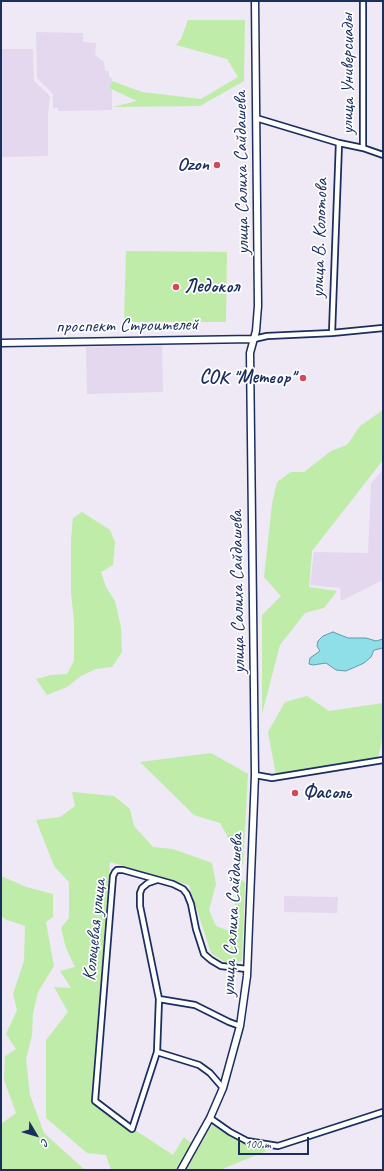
<!DOCTYPE html>
<meta charset="utf-8">
<style>
body{margin:0}
#map{position:relative;width:384px;height:1171px;overflow:hidden;background:#efe8f5;font-family:Caveat,sans-serif}
canvas{display:block}
.frame{position:absolute;inset:0;border:2px solid #1b2f5e;pointer-events:none}
.north{position:absolute;left:16px;top:1115px;width:40px;height:40px;-webkit-text-stroke:3px #fff;paint-order:stroke;rotate:128deg;font-size:11px;font-weight:700;line-height:16px;text-align:center;color:#1b2f5e}
.north::after{content:'';display:block;margin:auto;width:14px;height:18px;background:#1b2f5e;clip-path:polygon(50% 0,100% 100%,50% 72%,0 100%)}
.scale{position:absolute;left:238px;top:1137px;width:71px;height:18px;box-sizing:border-box;border:2px solid #1b2f5e;border-top:0;padding-left:5px;font-size:12px;line-height:14px;white-space:nowrap;color:#1b2f5e;-webkit-text-stroke:3px #fff;paint-order:stroke}
</style>
<div id="map">
<canvas width="384" height="1171"></canvas>
<div class="frame"></div>
<div class="north">С</div>
<div class="scale">100 m</div>
</div>
<script>
const g = document.querySelector('canvas').getContext('2d');
g.lineJoin = 'round';
function fill(path, color) { g.fillStyle = color; g.fill(path, 'evenodd'); }
const toPath = rows => new Path2D(rows.map(r => 'M' + r).join(''));
function trace(path, color, width, dash) { g.strokeStyle = color; g.lineWidth = width; g.lineCap = dash ? 'butt' : 'round'; g.setLineDash(dash || []); g.stroke(path); }
function write(font, color, halo, rows, align = 'center') {
  g.font = font + ' Caveat,sans-serif'; g.lineWidth = 3.5; g.setLineDash([]); g.textBaseline = 'middle'; g.strokeStyle = halo; g.fillStyle = color; for (const [text, x, y, turn = 0] of rows) {
    g.save(); g.translate(x, y); g.rotate((+turn || 0) * Math.PI / 180); g.textAlign = isNaN(turn) ? turn : align; if (halo) g.strokeText(text, 0, 0); g.fillText(text, 0, 0); g.restore();
  }
}
fill(toPath([
 [36,32,83,33,83,42,96,43,95,55,104,62,105,71,109,71,109,77,112,78,112,110,58,111,58,108,53,108,53,94,37,78],
 [2,49,33,49,34,81,50,96,48,115,48,156,1,157],
 [162,345,163,392,87,394,86,347],
 [383,470,383,580,341,601,340,588,310,585,314,552,368,553,371,483],
 [284,896,338,897,337,913,284,912]
]), '#e4d8ee');
fill(toPath([
 [188,20,245,20,244,81,200,106,113,107,137,101,109,88,112,81,142,92,201,99,238,77,227,59,176,45,181,39],
 [126,251,227,252,226,322,124,322],
 [383,410,383,460,312,551,309,587,337,591,324,608,305,613,280,645,262,714,262,615,281,596,264,577,272,504,277,482,291,472,304,472,331,451,347,445,360,426],
 [82,512,110,530,115,542,113,565,101,572,106,587,115,601,121,627,122,652,112,667,96,669,81,676,67,687,47,695,36,679,51,675,67,674,74,661,74,621,71,592,71,539,73,518],
 [307,696,329,711,383,703,383,737,378,757,276,775,268,732,285,702],
 [211,753,248,774,243,865,220,823,194,815,140,762],
 [72,792,114,796,130,809,134,826,153,847,173,849,212,863,216,884,209,910,216,926,232,932,238,875,245,883,242,961,228,964,211,953,189,885,110,862,91,1101,173,1155,184,1137,191,1143,175,1170,111,1170,106,1155,87,1153,46,1118,46,1040,68,1012,54,987,71,988,60,971,75,967,66,948,61,928,69,918,69,882,54,866,36,820,60,817,75,806],
 [1,876,26,887,53,894,53,917,46,922,54,966,38,992,33,1013,32,1035,26,1059,30,1095,44,1133,85,1170,1,1170,1,1124,16,1113,4,1080,5,1056,16,1049,6,1034,17,1010,13,994,24,961,25,926,7,920,1,916],
 [212,1125,244,1144,271,1149,220,1170,186,1170]
]), '#bfeca9');
const water = toPath([
 [333,632,348,638,366,638,376,641,383,639,383,648,374,650,371,657,364,663,346,671,336,670,326,663,313,665,309,664,310,658,320,651,317,646,318,641,323,636,333,632]
]);
fill(water, '#8edfe7');
trace(water, '#6099b0', 1);
const street = toPath([
 [256,118,339,143,363,148,383,155],
 [363,148,363,1],
 [332,333,339,143],
 [254,339,267,336,332,333,383,328],
 [255,775,272,778,383,760],
 [157,880,148,883,142,888,140,893,140,906,159,999,157,1052,132,1129,95,1101,113,876,115,872,117,870,123,870,173,884,183,889,187,894,191,904,196,929,204,954,211,960,221,966,247,969],
 [159,999,195,1005,229,1022,240,1026],
 [157,1052,199,1065,210,1073,223,1088],
 [210,1118,230,1132,247,1141,278,1146,383,1112]
]);
const secondary = toPath([
 [1,343,254,339],
 [181,1170,210,1118,223,1088,240,1026,247,976,255,775,250,353,256,331,258,306,255,1]
]);
trace(street, '#1b2f5e', 8);
trace(secondary, '#1b2f5e', 9);
trace(street, '#fff', 4.5);
trace(secondary, '#fff', 6);
for (const [x, y, r, color] of [
 [217,165,4,"#d1495b"],
 [176,287,4,"#d1495b"],
 [303,378,4,"#d1495b"],
 [295,793,4,"#d1495b"]
]) { const dot = new Path2D(); dot.arc(x, y, r, 0, 2 * Math.PI); g.fillStyle = color; g.fill(dot); trace(dot, '#fff', 1.5); }
write('19px', '#1b2f5e', '#fff', [
 ["улица Универсиады",348,74,-90],
 ["улица Салиха Сайдашева",242,173,-91],
 ["улица В. Колотова",320,238,-88],
 ["проспект Строителей",127,326,-1],
 ["улица Салиха Сайдашева",238,592,-91],
 ["улица Салиха Сайдашева",233,915,-87],
 ["Кольцевая улица",95,930,-84]
]);
write('bold 19px', '#1b2f5e', '#fff', [
 ["Ozon",209,165],
 ["Ледокол",184,287,"left"],
 ["СОК \"Метеор\"",295,378],
 ["Фасоль",303,793,"left"]
], 'right');
</script>
